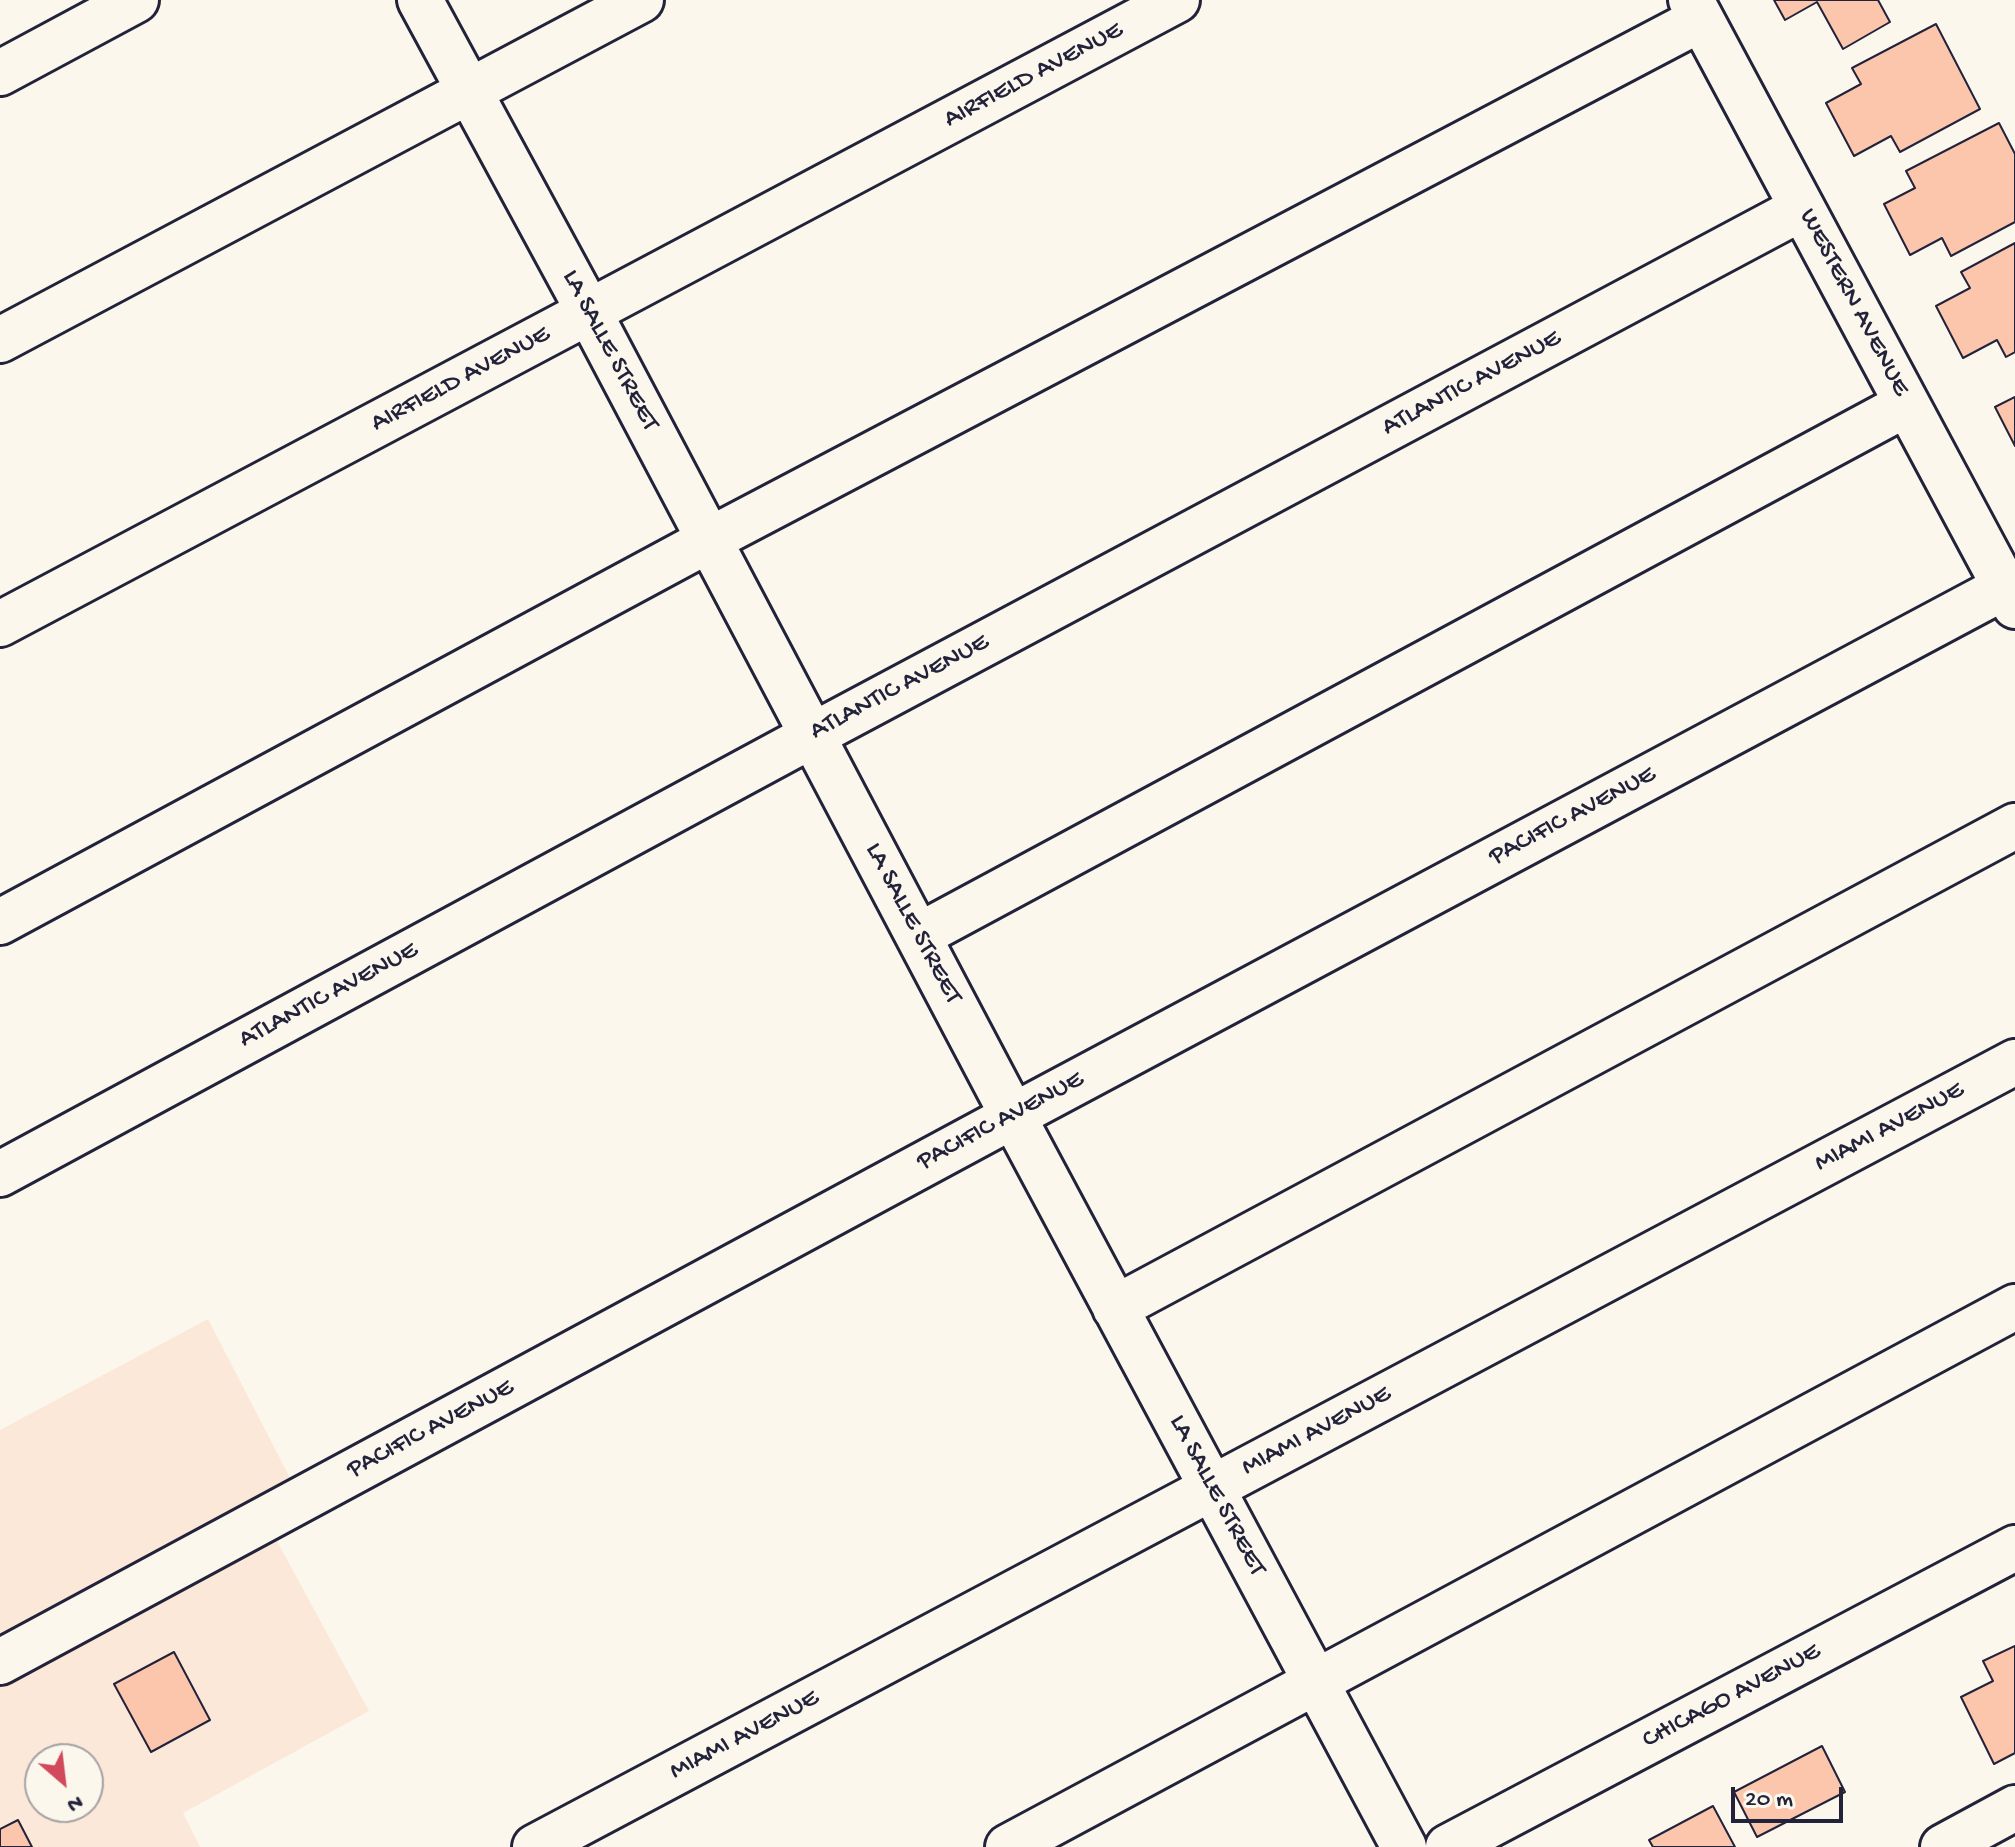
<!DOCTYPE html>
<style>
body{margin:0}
#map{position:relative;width:2015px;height:1847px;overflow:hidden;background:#fbf7ec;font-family:"Gochi Hand",sans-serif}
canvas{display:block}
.north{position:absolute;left:24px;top:1743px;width:80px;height:80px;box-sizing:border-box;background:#fbf7ec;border:2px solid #a4a2a5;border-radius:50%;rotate:152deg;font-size:22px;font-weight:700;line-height:32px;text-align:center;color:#22223b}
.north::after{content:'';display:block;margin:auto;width:28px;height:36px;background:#d1495b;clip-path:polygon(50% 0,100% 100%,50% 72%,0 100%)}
.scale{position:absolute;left:1731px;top:1787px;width:112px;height:36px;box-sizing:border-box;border:4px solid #22223b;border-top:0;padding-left:10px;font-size:24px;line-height:28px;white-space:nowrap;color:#22223b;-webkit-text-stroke:6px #fbf7ec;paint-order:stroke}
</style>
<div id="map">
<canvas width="2015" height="1847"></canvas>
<div class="north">N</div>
<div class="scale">20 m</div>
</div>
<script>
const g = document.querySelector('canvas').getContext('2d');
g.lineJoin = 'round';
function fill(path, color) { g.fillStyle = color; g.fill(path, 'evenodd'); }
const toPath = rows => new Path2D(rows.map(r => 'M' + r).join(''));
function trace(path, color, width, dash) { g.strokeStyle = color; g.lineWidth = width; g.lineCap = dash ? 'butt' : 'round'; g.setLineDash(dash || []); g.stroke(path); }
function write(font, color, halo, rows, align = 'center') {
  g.font = font + ' "Gochi Hand",sans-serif'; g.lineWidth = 6; g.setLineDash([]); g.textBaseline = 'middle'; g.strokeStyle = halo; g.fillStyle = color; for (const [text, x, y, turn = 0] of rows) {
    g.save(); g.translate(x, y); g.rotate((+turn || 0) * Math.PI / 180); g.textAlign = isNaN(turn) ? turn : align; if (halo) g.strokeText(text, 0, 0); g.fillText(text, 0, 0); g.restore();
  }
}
fill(toPath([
 [208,1319,306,1509,271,1530,369,1711,183,1813,200,1847,0,1847,0,1430],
 [40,1759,88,1759,88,1807,40,1807]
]), '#fbe8d9');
const building = toPath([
 [1774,0,1878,0,1890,22,1843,49,1817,2,1785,20,1774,0],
 [1936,24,1980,109,1900,152,1891,136,1854,156,1826,103,1861,84,1852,68,1936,24],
 [1999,123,2015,154,2015,222,1951,256,1942,238,1910,255,1884,204,1915,188,1906,171,1999,123],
 [2015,243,2015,352,2006,357,1997,340,1963,358,1936,306,1970,288,1961,272,2015,243],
 [2015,397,2015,446,1995,407,2015,397],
 [2015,1646,2015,1753,1994,1764,1961,1697,1993,1681,1983,1661,2015,1646],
 [174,1652,210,1720,151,1752,114,1684,174,1652],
 [1822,1746,1845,1792,1757,1837,1734,1792,1822,1746],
 [1713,1806,1735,1847,1653,1847,1649,1840,1713,1806],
 [18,1820,32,1847,0,1847,0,1829,18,1820]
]);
fill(building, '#fbc6ac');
trace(building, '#22223b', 2);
const minor = toPath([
 [420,0,589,312,1013,1116,1404,1847],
 [1691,0,2015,606],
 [0,73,136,0],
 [0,340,641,0],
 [0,624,1177,0],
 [0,922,709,540,1701,19],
 [918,936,1907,404],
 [0,1174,813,735,1802,208],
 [1115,1308,2015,826],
 [0,1662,1013,1116,2005,587],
 [535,1847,2015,1062],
 [1008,1847,2015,1307],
 [1448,1847,2015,1548],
 [1943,1847,2015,1808]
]);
trace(minor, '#22223b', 50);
trace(minor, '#fbf7ec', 44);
write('26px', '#22223b', '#fbf7ec', [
 ["AIRFIELD AVENUE",1034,76,-28],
 ["WESTERN AVENUE",1853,303,62],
 ["LA SALLE STREET",609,351,62],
 ["AIRFIELD AVENUE",461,380,-28],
 ["ATLANTIC AVENUE",1472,384,-28],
 ["ATLANTIC AVENUE",900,688,-28],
 ["PACIFIC AVENUE",1573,817,-28],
 ["LA SALLE STREET",912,924,62],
 ["ATLANTIC AVENUE",329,996,-28],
 ["PACIFIC AVENUE",1001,1122,-28],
 ["MIAMI AVENUE",1890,1128,-28],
 ["PACIFIC AVENUE",431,1430,-28],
 ["MIAMI AVENUE",1317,1432,-28],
 ["LA SALLE STREET",1216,1496,62],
 ["CHICAGO AVENUE",1732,1697,-28],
 ["MIAMI AVENUE",745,1736,-28]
]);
</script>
